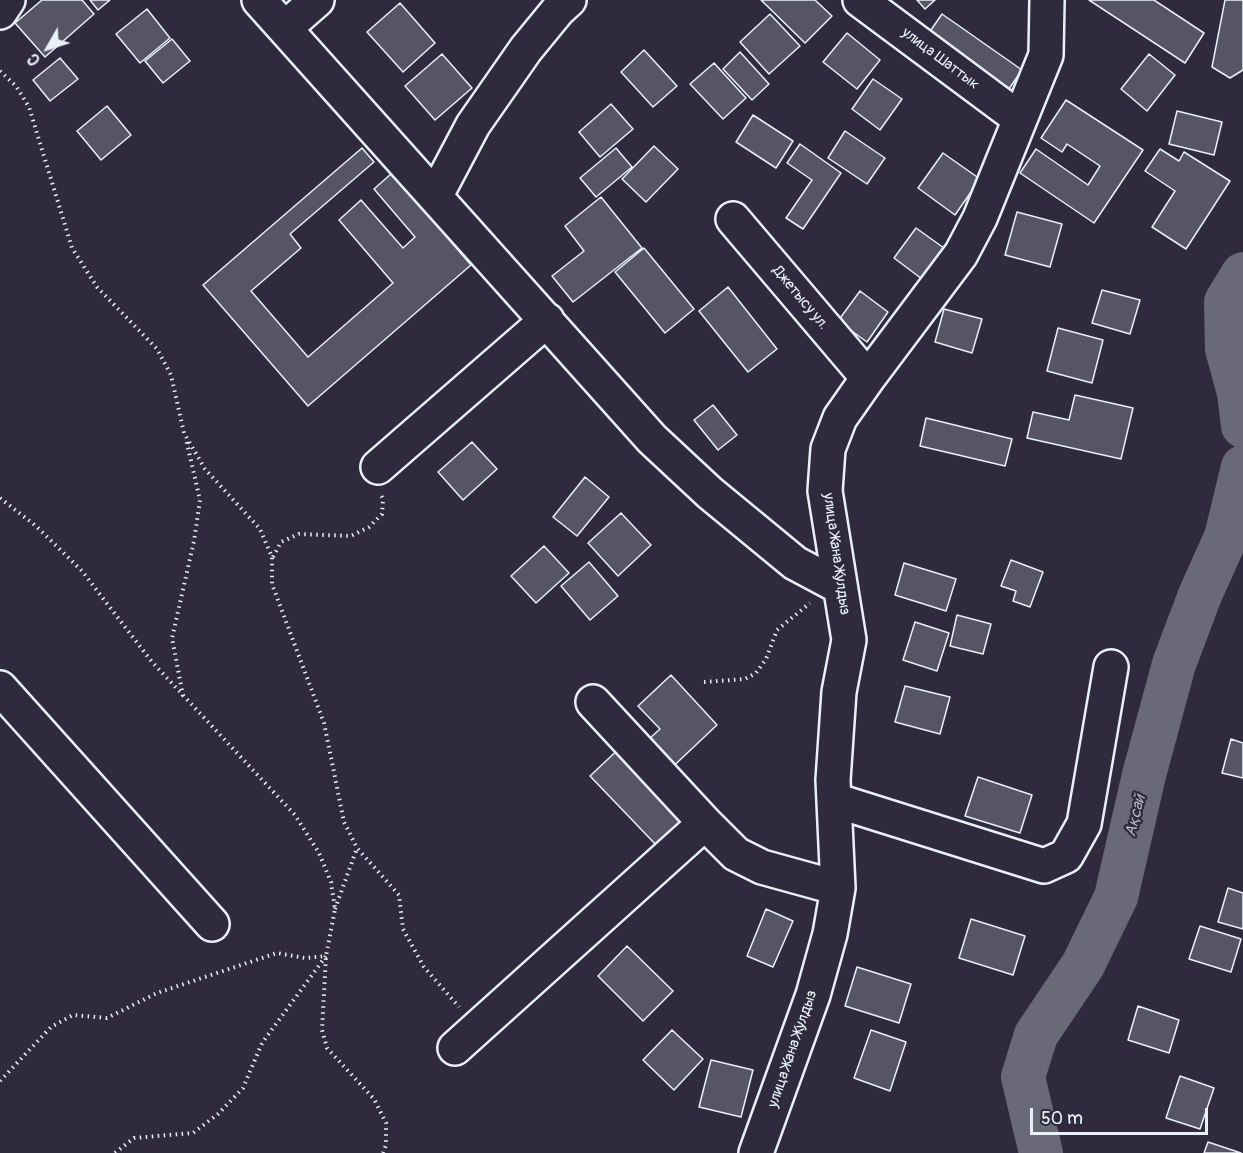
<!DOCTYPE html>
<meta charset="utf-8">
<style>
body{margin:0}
#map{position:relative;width:1243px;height:1153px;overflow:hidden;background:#2f2a3d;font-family:Pangolin,sans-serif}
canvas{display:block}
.north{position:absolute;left:18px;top:18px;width:60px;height:60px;-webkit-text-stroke:4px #2f2a3d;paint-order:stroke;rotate:231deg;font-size:16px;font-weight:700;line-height:24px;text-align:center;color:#e8f1f8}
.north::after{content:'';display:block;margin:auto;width:21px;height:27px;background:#e8f1f8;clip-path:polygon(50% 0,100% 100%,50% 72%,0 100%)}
.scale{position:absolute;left:1030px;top:1108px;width:178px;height:27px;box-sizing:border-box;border:3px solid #e8f1f8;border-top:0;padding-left:8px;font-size:18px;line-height:21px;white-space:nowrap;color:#e8f1f8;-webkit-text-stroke:4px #2f2a3d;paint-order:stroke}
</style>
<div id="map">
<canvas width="1243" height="1153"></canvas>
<div class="north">С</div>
<div class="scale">50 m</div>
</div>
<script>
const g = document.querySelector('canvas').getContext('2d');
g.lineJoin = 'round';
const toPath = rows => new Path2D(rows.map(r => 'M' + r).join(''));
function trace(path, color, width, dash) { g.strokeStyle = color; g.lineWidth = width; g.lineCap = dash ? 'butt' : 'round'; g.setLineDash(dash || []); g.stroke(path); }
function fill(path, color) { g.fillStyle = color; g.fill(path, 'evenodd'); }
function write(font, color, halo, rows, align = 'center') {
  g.font = font + ' Pangolin,sans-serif'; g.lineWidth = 4.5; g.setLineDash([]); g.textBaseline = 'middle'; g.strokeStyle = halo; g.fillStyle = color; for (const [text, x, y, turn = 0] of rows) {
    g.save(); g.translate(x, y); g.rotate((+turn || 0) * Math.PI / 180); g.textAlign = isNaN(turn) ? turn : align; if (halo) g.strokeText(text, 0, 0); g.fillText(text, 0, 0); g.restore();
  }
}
trace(toPath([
 [1243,274,1226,302,1227,349,1239,393,1243,426],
 [1041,1153,1023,1077,1036,1035,1083,965,1116,897,1144,775,1174,664,1200,595,1226,537,1243,467]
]), '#696978', 44);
const building = toPath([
 [42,0,82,0,94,14,45,57,15,23,42,0],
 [90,0,110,0,98,10,90,0],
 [761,0,815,0,832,16,805,43,761,0],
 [917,0,935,0,925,9,917,0],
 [1089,0,1154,0,1204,33,1185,63,1089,0],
 [1225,0,1243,0,1243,70,1230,78,1212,67,1225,0],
 [400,3,435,43,403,72,367,32,400,3],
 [147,9,170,38,140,63,116,34,147,9],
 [770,14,800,46,769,74,740,42,770,14],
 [942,14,1022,70,1004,96,924,40,942,14],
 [847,33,880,60,857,89,823,62,847,33],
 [172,39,190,61,163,83,145,61,172,39],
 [644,50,677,86,653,107,621,72,644,50],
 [740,52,769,84,752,100,723,69,740,52],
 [442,54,472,88,435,120,405,86,442,54],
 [1149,54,1175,75,1147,111,1121,89,1149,54],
 [60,58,78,79,50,101,33,80,60,58],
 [714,63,746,98,723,119,690,84,714,63],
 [873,79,902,99,880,130,852,109,873,79],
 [1066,100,1143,150,1094,223,1020,173,1036,149,1088,185,1100,166,1067,144,1062,152,1041,138,1066,100],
 [611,104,633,129,600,157,579,132,611,104],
 [107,106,131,135,101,160,77,131,107,106],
 [1177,111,1222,122,1214,155,1169,144,1177,111],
 [753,115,793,141,776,168,736,142,753,115],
 [845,131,885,158,867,184,828,158,845,131],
 [800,144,841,173,803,229,786,218,812,180,787,163,800,144],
 [654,146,678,169,646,202,622,179,654,146],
 [362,148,374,162,290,234,301,248,251,291,308,357,393,283,339,220,361,200,403,248,415,237,374,189,392,173,471,265,308,406,203,285,362,148],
 [616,148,632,167,596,197,580,178,616,148],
 [1160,149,1179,161,1184,152,1230,181,1186,249,1152,227,1175,191,1145,171,1160,149],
 [943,153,980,179,955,215,918,188,943,153],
 [601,197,642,248,573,302,552,276,584,251,565,226,601,197],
 [1017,212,1062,224,1050,267,1005,255,1017,212],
 [916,228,944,248,922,279,894,258,916,228],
 [644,248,694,309,665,333,615,272,644,248],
 [728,287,777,349,748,372,699,311,728,287],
 [1102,290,1140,300,1130,334,1092,323,1102,290],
 [860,291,888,312,867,342,838,321,860,291],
 [944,309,982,319,972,353,935,342,944,309],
 [1058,328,1103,340,1092,383,1047,371,1058,328],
 [1075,395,1133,408,1121,459,1027,438,1033,412,1069,420,1075,395],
 [713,405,737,435,718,450,694,420,713,405],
 [926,418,1012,439,1005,466,920,446,926,418],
 [472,442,497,469,463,500,438,472,472,442],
 [585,477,609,497,577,536,553,517,585,477],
 [621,513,651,545,618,576,588,543,621,513],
 [544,546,569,573,536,603,511,576,544,546],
 [1011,560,1043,572,1030,607,1013,601,1016,591,1001,586,1011,560],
 [589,562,618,596,590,620,561,586,589,562],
 [904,563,956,579,946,611,895,595,904,563],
 [957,615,991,624,983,654,950,646,957,615],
 [915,622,949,633,937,671,903,660,915,622],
 [671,675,717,725,664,775,639,748,660,729,638,706,671,675],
 [905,686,950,697,940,734,895,722,905,686],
 [1231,739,1243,743,1243,778,1222,773,1231,739],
 [624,744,692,815,659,848,590,776,624,744],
 [978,777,1032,795,1020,833,965,816,978,777],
 [1228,888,1243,893,1243,929,1218,922,1228,888],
 [766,909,793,921,773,967,747,956,766,909],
 [971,919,1025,936,1013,975,959,958,971,919],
 [1200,926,1241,939,1231,972,1189,959,1200,926],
 [627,946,673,991,643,1021,598,976,627,946],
 [857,967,911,984,899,1023,845,1006,857,967],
 [1138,1006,1179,1020,1169,1053,1128,1040,1138,1006],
 [672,1030,703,1059,674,1090,643,1060,672,1030],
 [871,1030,906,1042,890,1091,854,1078,871,1030],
 [711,1060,753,1070,741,1117,699,1107,711,1060],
 [1180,1076,1214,1088,1200,1129,1166,1118,1180,1076],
 [1208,1142,1241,1153,1204,1153,1208,1142]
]);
fill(building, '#575565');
trace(building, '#e8f1f8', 1.5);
const minor = toPath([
 [259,0,652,439,710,493,795,563,840,587],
 [860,0,1020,119],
 [0,12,8,0],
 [285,28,317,0],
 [436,195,473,125,526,49,558,10,569,0],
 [733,219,868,378],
 [378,467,547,320],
 [0,688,212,924],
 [593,702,705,823,736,854,762,867,838,888],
 [834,800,1044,866,1066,856,1084,824,1111,667],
 [455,1048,705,823],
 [756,1153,813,995,830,934,838,888,833,780,839,692,849,640,825,491,828,449,840,418,868,378,961,254,980,218,1046,55,1047,0]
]);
trace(minor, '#e8f1f8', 38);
trace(toPath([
 [0,71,16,86,29,107,72,248,97,287,157,349,171,375,184,433,205,469,260,529,272,557,272,584,324,723,344,822,357,848,399,895,403,929,424,967,459,1007],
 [0,498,36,526,82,571,152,662,295,815,319,853,331,882,335,909,326,956,322,1030,327,1048,374,1099,386,1123,386,1145,383,1153],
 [273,557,281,542,299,534,351,536,369,527,382,514,383,499,380,493],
 [704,682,745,679,756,673,766,659,777,630,810,603],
 [183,696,172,638,194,541,200,500,186,439],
 [335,909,357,848],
 [0,1081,51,1027,73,1015,107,1018,157,993,277,953,305,958,326,956],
 [115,1153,134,1138,193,1133,218,1114,243,1088,262,1043,326,956]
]), '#e8f1f8', 4, [1.5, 4.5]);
trace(minor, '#2f2a3d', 33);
write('15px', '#e8f1f8', '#2f2a3d', [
 ["улица Шаттык",940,59,37],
 ["Джетысу ул.",800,298,50],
 ["улица Жана Жулдыз",836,554,82],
 ["улица Жана Жулдыз",793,1049,-71]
]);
write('italic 16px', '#afb4be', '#2f2a3d', [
 ["Ақсай",1136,816,-76]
]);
</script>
